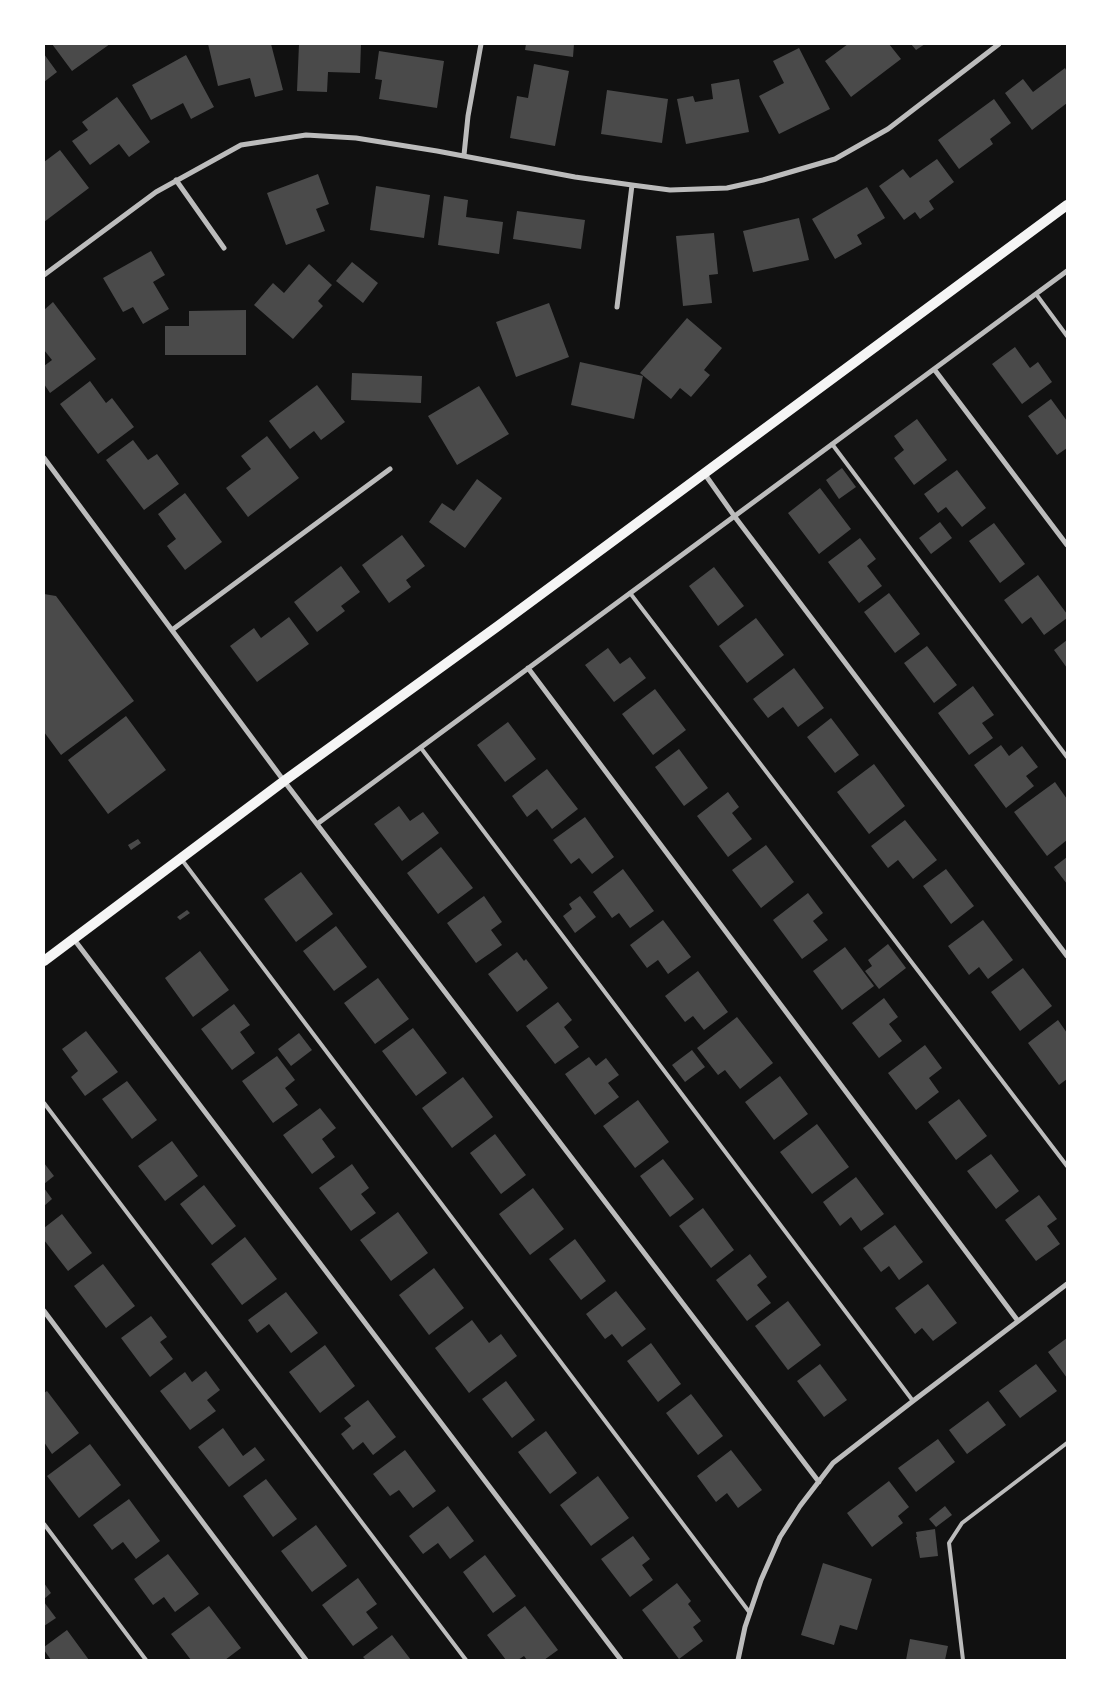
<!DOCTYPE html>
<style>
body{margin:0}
#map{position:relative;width:1111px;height:1704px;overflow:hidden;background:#111;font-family:"Archivo Narrow",sans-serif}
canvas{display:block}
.frame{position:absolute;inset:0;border:45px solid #fff;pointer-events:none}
</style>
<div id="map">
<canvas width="1111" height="1704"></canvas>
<div class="frame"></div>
</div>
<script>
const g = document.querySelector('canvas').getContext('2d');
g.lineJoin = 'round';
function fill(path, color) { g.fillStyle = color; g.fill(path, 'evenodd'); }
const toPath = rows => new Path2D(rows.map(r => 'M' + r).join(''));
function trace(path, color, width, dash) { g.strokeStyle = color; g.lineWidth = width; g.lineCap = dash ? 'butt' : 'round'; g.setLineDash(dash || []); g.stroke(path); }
fill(toPath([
 [52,44,110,44,72,71],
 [208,44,271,44,283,90,255,97,250,78,218,86],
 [299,44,361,44,360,73,328,72,327,92,297,91],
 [526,44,574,44,573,57,525,50],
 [848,44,889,44,901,59,851,97,825,61],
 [911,44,925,44,916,50],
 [799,48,830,109,779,134,759,96,784,83,773,61],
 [379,51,444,61,437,108,379,99,382,80,375,79],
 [44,54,57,72,44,82],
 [186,55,214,107,191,119,183,103,151,120,132,85],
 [534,64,569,71,555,146,510,138,517,96,528,98],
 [1065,68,1067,72,1067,103,1032,130,1005,93,1023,79,1033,92],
 [739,79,749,132,686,144,677,99,693,96,695,102,713,99,711,84],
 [607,90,668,99,662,143,601,134],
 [117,97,150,142,129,157,119,144,90,165,72,141,88,130,82,122],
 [994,99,1011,123,990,139,993,144,959,169,938,140],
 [60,150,89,188,44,222,44,162],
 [937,159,954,182,929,201,934,209,920,219,915,212,904,220,879,186,903,169,910,178],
 [318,174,329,204,316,209,325,231,286,245,267,193],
 [376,186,430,195,424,238,370,230],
 [867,187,885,218,857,235,862,244,835,259,812,219],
 [444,196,468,200,466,217,503,222,499,254,438,245],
 [517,211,585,220,581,249,513,239],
 [799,218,809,260,753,272,743,231],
 [714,233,718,274,709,275,712,303,683,306,676,236],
 [151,251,165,275,153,282,169,309,143,324,133,307,123,312,103,278],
 [352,262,378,283,363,303,336,281],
 [309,264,332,285,318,301,323,306,293,339,254,305,273,283,284,293],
 [53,302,96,359,50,393,44,384,44,366,52,360,44,350,44,310],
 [549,303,569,357,516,377,496,322],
 [246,310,246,355,165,355,165,326,189,326,189,311],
 [687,318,722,348,704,370,710,375,691,397,680,388,671,399,640,373],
 [1015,347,1030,368,1038,362,1052,382,1022,404,992,364],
 [580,362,643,376,634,419,571,405],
 [352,373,422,376,421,403,351,400],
 [90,381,106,403,112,398,134,427,98,454,60,404],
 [317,385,345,422,321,440,314,431,290,449,269,421],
 [479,386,509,434,457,465,428,416],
 [1051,399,1067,421,1067,448,1057,455,1028,416],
 [917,419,947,460,914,485,894,458,904,450,894,436],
 [267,436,299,478,248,517,226,488,251,469,241,456],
 [133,440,148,460,157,454,179,484,144,510,106,460],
 [842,468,856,487,839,499,826,480],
 [957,470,986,508,962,527,946,507,938,513,924,494],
 [477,479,502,498,465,548,429,522,442,503,454,511],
 [820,488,851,529,819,554,788,513],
 [185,493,222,542,185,570,167,546,176,539,158,514],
 [940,522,952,538,931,554,919,538],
 [994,523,1025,564,1000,583,969,541],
 [402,535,425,566,406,580,411,587,389,603,362,565],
 [860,538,876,559,867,566,882,586,859,603,828,562],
 [341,566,360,592,341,606,345,611,317,632,294,602],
 [714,567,744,606,718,626,689,586],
 [1038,575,1067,614,1067,618,1044,635,1031,617,1022,624,1004,600],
 [889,593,920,634,895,653,864,612],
 [44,594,56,596,134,701,61,755,44,732],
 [289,617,309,644,257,682,230,646,254,628,261,638],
 [756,618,784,655,747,683,719,646],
 [1067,640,1067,668,1054,650],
 [927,646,957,685,934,703,904,663],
 [608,648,620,664,630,657,646,678,614,702,585,665],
 [794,668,824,708,798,727,783,707,768,718,753,699],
 [973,686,994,715,982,723,993,738,969,755,938,713],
 [655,689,686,730,653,755,622,714],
 [126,716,166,770,108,814,68,760],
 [831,718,859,755,835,773,807,737],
 [508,722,536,759,505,782,477,745],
 [1001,745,1009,756,1022,746,1038,767,1026,776,1034,786,1006,808,974,765],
 [679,749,708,788,684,806,655,767],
 [874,764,905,806,869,834,837,792],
 [547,769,578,809,552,829,537,809,527,817,512,796],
 [1055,782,1067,799,1067,840,1047,856,1014,812],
 [728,792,739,807,732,813,752,839,728,857,697,816],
 [399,806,410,821,423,812,439,833,402,861,374,824],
 [585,817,614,857,592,874,579,858,571,864,553,840],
 [905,820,937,860,913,879,898,860,888,868,871,846],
 [138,839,141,843,131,850,128,845],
 [766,845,794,882,761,908,732,870],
 [441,847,473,888,438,914,407,873],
 [1067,857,1067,884,1054,867],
 [623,869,654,911,630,928,619,913,612,918,593,892],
 [946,869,974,906,951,924,923,886],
 [301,872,333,914,296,942,264,899],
 [808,893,823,913,813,921,828,940,802,959,773,920],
 [484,896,502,922,491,930,502,945,476,963,447,923],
 [580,896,596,917,575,933,563,916,572,909,569,904],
 [187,910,190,913,180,920,177,917],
 [663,920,691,957,668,974,658,960,647,968,630,945],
 [983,920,1013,960,988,979,979,967,969,975,948,946],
 [336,926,367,967,334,991,303,951],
 [888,944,906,968,879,989,865,971,872,966,868,960],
 [845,947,874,986,842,1010,813,971],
 [200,951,229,990,193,1017,165,978],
 [517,952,524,961,526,959,548,988,517,1012,488,974],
 [1023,968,1052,1006,1020,1031,991,992],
 [698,971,728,1012,704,1030,693,1016,685,1022,665,996],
 [378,978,409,1019,375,1044,344,1003],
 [884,998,898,1017,889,1024,902,1041,879,1058,852,1023],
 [558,1002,572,1020,564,1027,579,1047,555,1064,526,1026],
 [234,1004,250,1025,240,1032,255,1053,232,1070,201,1029],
 [737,1017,773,1063,740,1089,725,1070,718,1075,697,1048],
 [1058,1020,1067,1033,1067,1079,1059,1085,1028,1043],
 [413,1028,447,1073,416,1096,382,1051],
 [86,1031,118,1072,85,1096,71,1077,78,1071,62,1049],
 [299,1033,312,1050,291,1066,278,1049],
 [925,1045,942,1068,929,1078,939,1092,916,1110,888,1073],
 [692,1050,705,1067,685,1082,672,1065],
 [277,1056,295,1080,285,1088,298,1105,273,1123,242,1081],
 [589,1057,596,1066,606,1058,619,1075,608,1083,619,1097,595,1115,565,1074],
 [780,1076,808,1114,774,1140,745,1102],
 [463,1077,493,1117,452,1148,422,1108],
 [127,1081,157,1120,132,1139,102,1099],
 [959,1099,987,1136,956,1160,928,1122],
 [638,1100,669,1142,635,1168,603,1126],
 [320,1108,336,1128,322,1139,335,1157,312,1174,283,1135],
 [817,1124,849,1167,812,1194,780,1152],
 [495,1134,526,1175,501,1194,470,1153],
 [172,1141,198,1176,165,1201,138,1166],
 [991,1154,1019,1191,996,1209,967,1171],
 [663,1159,694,1199,670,1217,640,1176],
 [44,1163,54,1176,44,1184],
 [352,1164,369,1188,361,1194,376,1213,351,1231,319,1188],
 [856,1177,884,1214,861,1231,851,1217,840,1226,823,1202],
 [204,1185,236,1226,212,1245,180,1204],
 [44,1188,52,1199,44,1206],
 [533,1188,564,1229,530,1255,499,1214],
 [1039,1195,1057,1219,1047,1226,1060,1244,1036,1261,1005,1220],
 [703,1208,734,1250,711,1268,679,1226],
 [398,1212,428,1253,391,1281,360,1240],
 [62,1214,92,1253,68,1271,44,1240,44,1228],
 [895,1225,923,1262,899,1280,889,1266,881,1272,863,1248],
 [245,1237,277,1279,242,1305,211,1264],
 [575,1239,606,1281,581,1300,549,1259],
 [750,1254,767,1277,757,1285,771,1303,747,1321,716,1280],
 [103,1264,135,1306,106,1328,74,1286],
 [434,1268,464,1308,429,1335,399,1295],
 [928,1284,957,1323,933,1341,922,1328,915,1334,895,1308],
 [616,1291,646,1329,622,1347,612,1334,605,1339,586,1314],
 [286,1292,318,1333,291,1353,269,1324,257,1333,248,1320],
 [788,1301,821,1345,788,1370,755,1326],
 [151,1316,167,1337,160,1342,173,1359,150,1377,121,1338],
 [472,1320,489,1343,501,1334,517,1356,469,1393,435,1348],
 [1067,1338,1067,1378,1048,1352],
 [651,1343,681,1384,658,1402,627,1361],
 [325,1345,355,1386,320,1413,289,1372],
 [820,1364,847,1400,824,1417,797,1381],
 [1036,1364,1057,1391,1020,1418,999,1391],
 [206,1371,220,1390,207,1400,216,1411,190,1430,160,1391,185,1372,192,1382],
 [506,1381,535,1420,512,1438,482,1399],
 [47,1391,79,1433,52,1454,44,1442,44,1393],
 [691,1394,723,1436,698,1455,666,1413],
 [368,1400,396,1437,373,1455,363,1442,353,1450,341,1434,351,1426,344,1418],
 [988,1401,1006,1425,967,1454,949,1430],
 [223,1428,243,1456,255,1447,265,1460,229,1487,198,1447],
 [546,1431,577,1473,550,1494,518,1452],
 [938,1439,955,1462,916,1492,898,1468],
 [90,1444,121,1485,79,1518,47,1476],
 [405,1450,436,1491,413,1508,399,1490,390,1496,373,1474],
 [731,1450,762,1490,738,1508,727,1493,716,1502,697,1476],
 [598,1476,629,1518,591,1546,560,1505],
 [266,1479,297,1519,273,1537,243,1496],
 [889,1481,909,1507,898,1516,903,1523,872,1547,847,1513],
 [129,1499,160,1541,136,1559,123,1542,112,1550,93,1525],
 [448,1506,474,1541,450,1559,438,1543,423,1554,409,1536],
 [945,1506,952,1515,936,1527,929,1519],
 [316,1525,347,1566,312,1592,281,1551],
 [935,1529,938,1556,920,1558,916,1537,917,1537,916,1532],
 [633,1536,650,1559,642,1565,653,1580,630,1597,601,1559],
 [168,1554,199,1594,175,1612,164,1597,153,1605,134,1579],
 [485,1555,516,1596,493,1613,463,1572],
 [823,1563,872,1579,857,1630,840,1625,834,1645,801,1635],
 [358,1578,377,1604,366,1612,378,1628,353,1646,322,1605],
 [44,1583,51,1593,44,1599],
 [677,1583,691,1601,688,1604,701,1621,693,1627,703,1641,679,1659,642,1610],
 [44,1602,56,1618,44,1626],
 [209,1606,241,1648,225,1660,191,1660,171,1634],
 [525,1606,558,1650,544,1660,527,1660,524,1656,518,1660,506,1660,487,1635],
 [67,1630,89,1660,51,1660,44,1650,44,1647],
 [392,1635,411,1660,366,1660,363,1657],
 [910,1639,948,1646,945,1660,906,1660]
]), '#4a4a4a');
trace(toPath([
 [1036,294,1067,336],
 [832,444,1067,757],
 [630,593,1067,1166],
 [421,748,913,1401],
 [182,860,750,1613],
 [44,1103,466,1660],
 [44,1524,146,1660],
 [963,1660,949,1543,962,1523,1067,1443]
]), '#bcbcbc', 4);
trace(toPath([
 [464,155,468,116,481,44],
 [176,180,224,248],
 [44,275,156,192,241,145,306,135,356,138,437,151,575,177,632,185,670,190,727,188,763,180,835,159,888,129,999,44],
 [617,307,632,185],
 [934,369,1067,545],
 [44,458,284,781,819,1482],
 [704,473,735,517,1067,956],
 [172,630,390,469],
 [528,668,1018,1321],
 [317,824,1067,271],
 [73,938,621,1660],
 [44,1311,306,1660],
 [738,1660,745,1627,761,1580,780,1537,800,1506,833,1463,913,1401,1067,1284]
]), '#bcbcbc', 5);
trace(toPath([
 [44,961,284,781,498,626,1067,205]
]), '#f5f5f5', 10);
</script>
